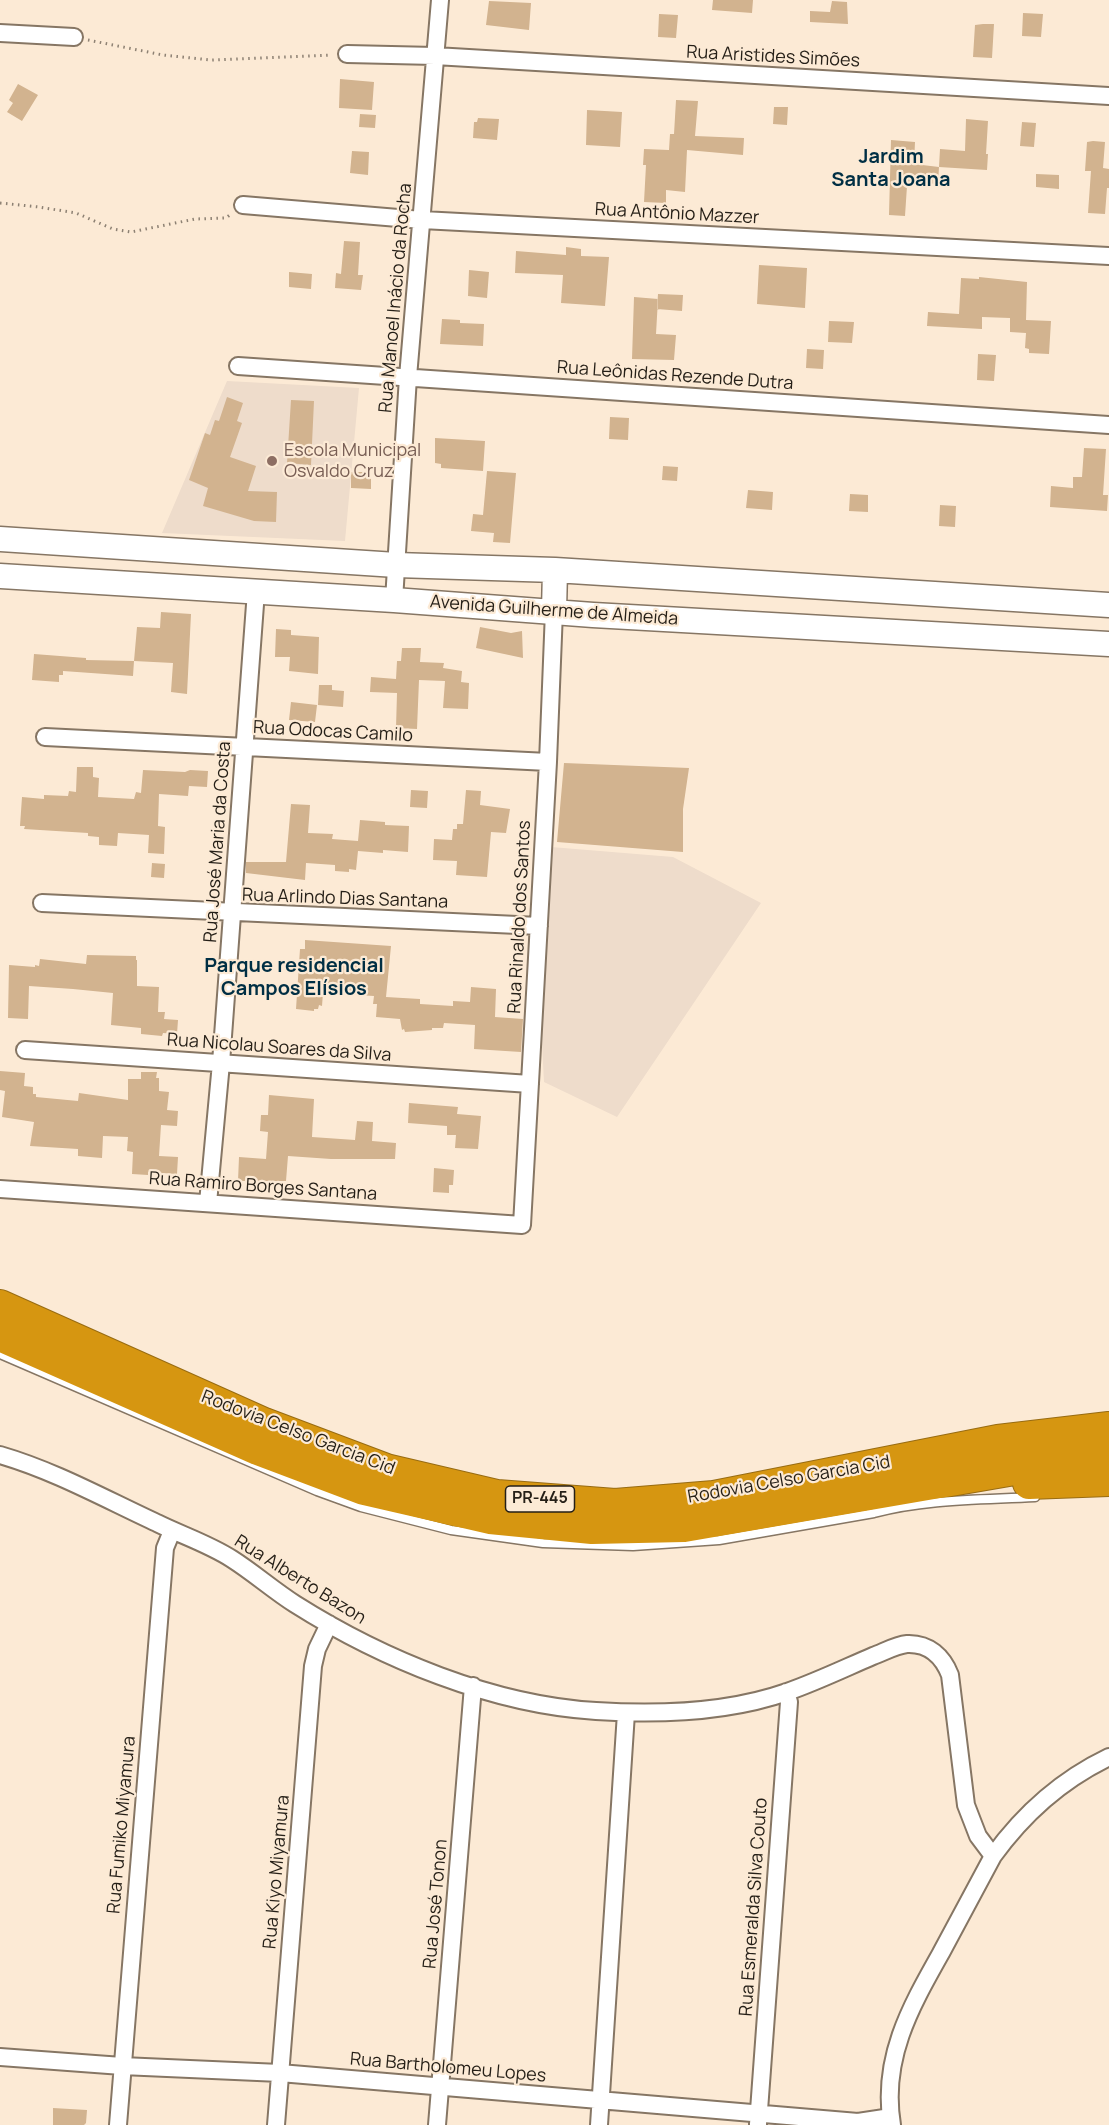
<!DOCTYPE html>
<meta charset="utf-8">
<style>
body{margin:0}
canvas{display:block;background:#fcead5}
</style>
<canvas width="1109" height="2125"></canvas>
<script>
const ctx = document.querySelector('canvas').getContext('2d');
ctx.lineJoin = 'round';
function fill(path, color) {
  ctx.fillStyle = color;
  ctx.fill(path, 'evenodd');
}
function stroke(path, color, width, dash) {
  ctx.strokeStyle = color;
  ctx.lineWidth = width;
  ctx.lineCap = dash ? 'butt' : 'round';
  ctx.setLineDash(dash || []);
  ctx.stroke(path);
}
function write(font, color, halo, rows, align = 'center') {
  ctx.font = font + ' Manrope,sans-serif';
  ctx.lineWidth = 4.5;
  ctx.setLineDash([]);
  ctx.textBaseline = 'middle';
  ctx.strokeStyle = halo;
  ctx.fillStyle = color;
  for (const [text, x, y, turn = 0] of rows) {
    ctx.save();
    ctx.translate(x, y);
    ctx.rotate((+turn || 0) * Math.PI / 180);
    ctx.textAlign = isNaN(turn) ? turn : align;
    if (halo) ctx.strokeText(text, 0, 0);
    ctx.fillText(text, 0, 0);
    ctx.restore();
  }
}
fill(new Path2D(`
 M227 381 359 388 345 541 162 533Z
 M551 847 673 857 761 903 617 1117 544 1082 540 1005Z`), '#eedccb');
fill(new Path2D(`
 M713 0H753L752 13 712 10Z
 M489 1 531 3 529 30 486 25Z
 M832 1 847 2 848 24 810 22V11L830 12Z
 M1023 13 1043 14 1041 37 1022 36Z
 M659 14 678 15 676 38 658 37Z
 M983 24H994L992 58 973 57 975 25Z
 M340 79 374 82 372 110 339 108Z
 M18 84 38 95 22 121 7 112 13 103 9 100Z
 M676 100 698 101 695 136 744 138 743 155 687 150 685 192 666 190V203L644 202 646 165H643L644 149 669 150 670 134H674Z
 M774 107H788L787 125 773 124Z
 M587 110 622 112 620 147 586 145Z
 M360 114 376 115 375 128 359 127Z
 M478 118 499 119 497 140 473 138 474 122H477Z
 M966 119 988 121 986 154H988L987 170 939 167 940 149 965 151Z
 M1022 122 1036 123 1034 147 1020 146Z
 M891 140 915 142 914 164 939 167 938 184 911 182 910 186H907L905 216 889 215Z
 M1093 141 1105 142 1103 168 1109 169V188H1107L1105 214 1088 213 1091 171H1085L1087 142Z
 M352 151 369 152 368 175 350 173Z
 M1036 174 1059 175V189L1036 187Z
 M344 241 360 242 358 275H363L361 290 335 288 336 273 341 274Z
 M566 247 581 249V256L609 257 605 306 561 303 563 275 515 273 516 251 566 255Z
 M759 265 807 268 805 308 757 304Z
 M469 270 489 272 487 298 468 296Z
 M289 272 312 274 311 289 289 287Z
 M979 277 1027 282 1026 320 1051 321 1049 354 1029 353V349L1025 348 1026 333 1010 332V318L982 317V329L927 326 928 312 959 314 961 278 979 279Z
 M658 294 683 295 682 311 657 309Z
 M634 297 658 299 656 334 676 335 674 360 632 359Z
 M442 319 460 320V323L484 324 483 346 440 344Z
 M829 321 854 322 852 343 828 342Z
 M807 349 824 350 823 369 806 368Z
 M978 354 996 355 994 381 977 380Z
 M227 397 243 403 237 421 242 423 230 457 256 466 248 491 277 492 276 522 254 521 203 506 208 488 189 480 205 433 210 435 215 420 219 421Z
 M291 400 314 401 311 465 287 463Z
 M610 417 629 418 628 440 609 439Z
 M435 438 485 441 483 471 441 468V464L435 463Z
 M1084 448 1106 449 1103 495H1108L1107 511 1050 507 1051 486 1073 488V477H1082Z
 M663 466 678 467 677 481 662 480Z
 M487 471 516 473 510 543 493 542 494 533 471 531 473 514 483 515Z
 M351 472H371V489L351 488Z
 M748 490 773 492 772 510 746 508Z
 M850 494 868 495V512L849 511Z
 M940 505 956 506 955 527 939 526Z
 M161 612 191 614 187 694 171 692 173 663 134 661 133 676 63 671V675H59V682L32 680 34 654 86 658V660L134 661 137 627 160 628Z
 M480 627 511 633 522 631 523 658 476 648Z
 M276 629 291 630V635L319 637 318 674 289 671 290 657H275Z
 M402 648H421L420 662 444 663 443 668 462 671 461 682 469 683 468 709 443 708 445 681 419 680 417 729 396 728 397 693 370 692 371 677 396 679 397 661H401Z
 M319 685H332V690L344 691 343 707 318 705Z
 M291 702 317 705 315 722 289 720Z
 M564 763 689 768 683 809V852L557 842Z
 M77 767H93V777L99 778 98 797 134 799 136 792 141 793 143 770 185 772 190 770 208 771 207 787 189 786 188 796 159 794 158 826 165 827 164 854 148 853 149 835 118 833 117 846 99 845V837L88 836V833L24 829 25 826H20L22 797 44 799V795L68 796 69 791 76 792Z
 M411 790 428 791 427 808 410 807Z
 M466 790 481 791 480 805 510 809 506 833 491 832 487 877 456 875 457 861 433 860 434 839 452 840 453 829H457V824H463Z
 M291 804 310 805 308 833 333 834 332 839 358 841 360 820 385 822V825L409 826 408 852 383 850V853L358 851 356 870 349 869V872L335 871V865L306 863 305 880 246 873V862H286Z
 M152 863 165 864 164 878 151 877Z
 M305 940 391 946 386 997 420 999V1004L453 1006V1001L470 1002 471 987 496 989 495 1017 523 1019 521 1052 474 1049 475 1025 444 1023 443 1028H432V1030L405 1032 404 1029 402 1030 400 1019 376 1017 377 1004H373L374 996 323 993 322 1006 319 1005 318 1009H314V1011L296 1009 300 949H305Z
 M87 955 136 956V960H137V986L159 987 158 1012H165L164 1019 178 1020 177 1034 163 1033 162 1036 141 1034V1028L111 1025 113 993 73 989 29 986 28 1019 8 1018 9 965 35 967V965L39 966 40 959 86 964Z
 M0 1071 25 1073 24 1086 33 1087V1094H36V1097L78 1101 79 1093 128 1100V1079H141V1072H157L156 1078H159V1091L169 1092 167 1110 178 1111 177 1126 161 1125 159 1156 178 1157 177 1174 148 1172V1175L132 1174 133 1152 127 1151 128 1137 103 1136 102 1158 78 1156V1149L30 1146 34 1122 2 1117 5 1091 0 1090Z
 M269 1095 314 1099 312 1137 355 1140 357 1121 373 1122 372 1141 396 1143 395 1159H331L288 1156 286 1181H238L239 1157 266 1159 268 1132 260 1131 261 1115H268Z
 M409 1103 458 1107 457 1114 481 1116 478 1149 455 1148 456 1135H447V1126L408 1123Z
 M434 1168 454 1170 453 1185H449V1193L433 1192Z
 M53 2108 87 2110 86 2123 84 2125H53Z`), '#d2b38f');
const lane = new Path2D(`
 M0 1354 317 1491 361 1507 451 1530 543 1543 633 1546 719 1540 874 1513C926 1499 981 1500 1035 1497`);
const street = new Path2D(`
 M0 33 74 37
 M347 54 435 56 1109 96
 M243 205 422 220 1109 256
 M238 366 1109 425
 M394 600 408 377 440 0
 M45 737 548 762
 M42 903 539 926
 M25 1050 530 1084
 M0 1189 522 1225 548 762 554 611
 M208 1203 221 1063 256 591
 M0 1455C55 1471 105 1499 157 1523 181 1535 209 1544 232 1559 254 1573 273 1590 295 1604 382 1659 493 1705 596 1711 659 1715 727 1713 787 1692 816 1682 845 1668 873 1656 884 1652 896 1645 907 1644 929 1643 943 1657 950 1675L966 1805 978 1836 993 1856
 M0 2057 122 2066 280 2073 858 2122 891 2117
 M758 2124 789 1702 786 1692
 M118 2125 165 1548 172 1531
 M276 2125 313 1666 317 1649 329 1624
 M437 2125 473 1686
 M599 2125 626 1713
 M892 2125C881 2059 910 2008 941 1953 958 1921 976 1888 993 1856 1024 1813 1061 1780 1109 1757`);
const secondary = new Path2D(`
 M0 539 396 565 555 570 1109 605
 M0 576 394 600 593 615 1109 644
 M554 611 555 570`);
const highway = new Path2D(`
 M0 1306 264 1424 386 1470 497 1496 615 1505 714 1497 998 1441 1109 1428
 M0 1335 258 1449 364 1489 490 1518 592 1528 684 1526 1078 1458 1109 1460
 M1029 1483 1109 1480`);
stroke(lane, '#867664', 11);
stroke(street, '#867664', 20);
stroke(secondary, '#867664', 27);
stroke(highway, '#986c13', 34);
stroke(new Path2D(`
 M88 40 163 55 211 60 331 55
 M0 203 39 207 76 213 113 229 131 232 195 219 226 218 231 214`), '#8d8173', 3, [1.5, 4.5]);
stroke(lane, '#fff', 8);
stroke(street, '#fff', 16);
stroke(secondary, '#fff', 24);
stroke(highway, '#d69611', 32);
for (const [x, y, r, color] of [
 [272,461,6,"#8d6e63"]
]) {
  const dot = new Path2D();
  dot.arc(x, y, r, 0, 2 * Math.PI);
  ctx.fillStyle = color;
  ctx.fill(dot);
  stroke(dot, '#fcead5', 2);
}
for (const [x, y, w] of [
 [540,1499,69]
]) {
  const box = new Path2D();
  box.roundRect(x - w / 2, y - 13, w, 26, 4.5);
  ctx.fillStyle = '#fcead5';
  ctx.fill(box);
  stroke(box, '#251f17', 1.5);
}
write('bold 16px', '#251f17', null, [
 ["PR-445",540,1499]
]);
write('18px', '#251f17', '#fcead5', [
 ["Rua Aristides Simões",773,57,3],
 ["Rua Antônio Mazzer",677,214,3],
 ["Rua Manoel Inácio da Rocha",396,298,-85],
 ["Rua Leônidas Rezende Dutra",675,376,4],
 ["Avenida Guilherme de Almeida",554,611,4],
 ["Rua Odocas Camilo",333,732,3],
 ["Rua José Maria da Costa",218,842,-86],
 ["Rua Arlindo Dias Santana",345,899,2],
 ["Rua Rinaldo dos Santos",520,917,-87],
 ["Rua Nicolau Soares da Silva",279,1048,4],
 ["Rua Ramiro Borges Santana",263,1187,4],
 ["Rodovia Celso Garcia Cid",298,1433,21],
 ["Rodovia Celso Garcia Cid",789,1480,-10],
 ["Rua Alberto Bazon",300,1580,32],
 ["Rua Fumiko Miyamura",122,1825,-85],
 ["Rua Kiyo Miyamura",277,1872,-85],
 ["Rua José Tonon",436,1904,-85],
 ["Rua Esmeralda Silva Couto",754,1907,-86],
 ["Rua Bartholomeu Lopes",448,2068,5]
]);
write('18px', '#785e54', '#fcead5', [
 ["Escola Municipal",284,451],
 ["Osvaldo Cruz",284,472]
], 'left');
write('bold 20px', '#002f44', '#fcead5', [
 ["Jardim",891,157],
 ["Santa Joana",891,180],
 ["Parque residencial",294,966],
 ["Campos Elísios",294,989]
]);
</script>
